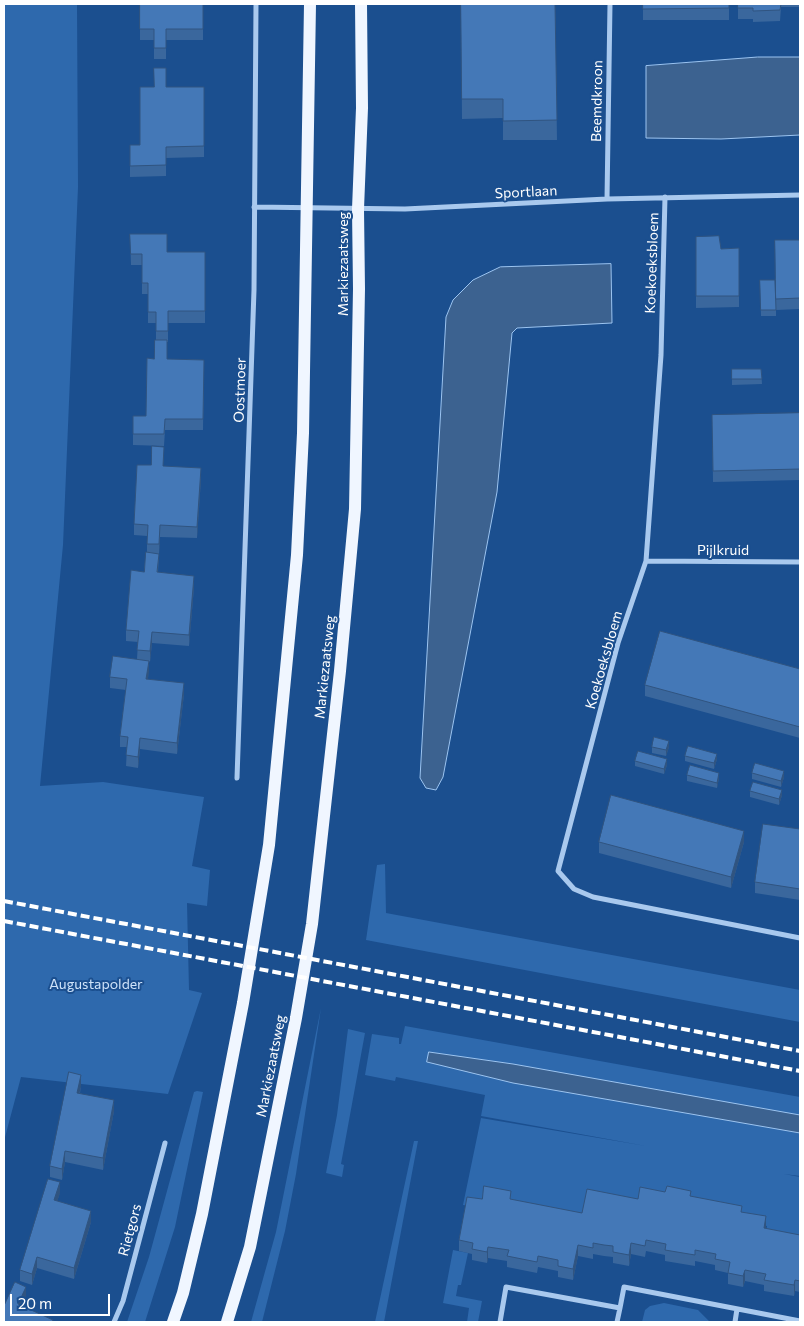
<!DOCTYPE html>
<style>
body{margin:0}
#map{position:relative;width:804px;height:1326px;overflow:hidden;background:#1b4f8f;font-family:Commissioner,sans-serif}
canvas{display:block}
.frame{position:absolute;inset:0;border:5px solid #fff;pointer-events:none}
.scale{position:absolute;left:10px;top:1294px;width:100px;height:22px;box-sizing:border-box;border:2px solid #fff;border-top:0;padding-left:6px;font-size:15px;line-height:18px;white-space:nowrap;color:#fff;-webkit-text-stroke:4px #1b4f8f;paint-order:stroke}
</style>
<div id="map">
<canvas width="804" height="1326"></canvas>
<div class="frame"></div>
<div class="scale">20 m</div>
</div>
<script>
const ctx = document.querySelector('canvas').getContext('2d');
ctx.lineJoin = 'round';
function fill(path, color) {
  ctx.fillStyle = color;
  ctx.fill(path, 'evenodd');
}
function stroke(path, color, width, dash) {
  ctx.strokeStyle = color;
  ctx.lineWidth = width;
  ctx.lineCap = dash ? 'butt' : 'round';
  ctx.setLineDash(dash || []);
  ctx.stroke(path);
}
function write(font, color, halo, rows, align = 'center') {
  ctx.font = font + ' Commissioner,sans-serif';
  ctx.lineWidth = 4;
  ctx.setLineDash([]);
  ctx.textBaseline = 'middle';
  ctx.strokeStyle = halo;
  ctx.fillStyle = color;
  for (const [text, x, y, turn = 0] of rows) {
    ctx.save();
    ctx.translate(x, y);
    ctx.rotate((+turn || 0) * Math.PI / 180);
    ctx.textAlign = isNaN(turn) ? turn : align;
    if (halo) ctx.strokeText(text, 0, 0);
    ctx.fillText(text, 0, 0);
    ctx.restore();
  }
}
fill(new Path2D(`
 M4 4H77L78 187 63 545 40 786 103 782 204 797 192 866 210 870 207 906 187 903 189 990 202 993 168 1094 21 1077 4 1141Z
 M385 864 386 913 800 990V1022L366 940 377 865Z
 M321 1008 296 1174 285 1231 262 1322H251L276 1232Z
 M405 1026 800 1097V1176L784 1174 800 1177V1245L765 1238 767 1226 637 1208 582 1222 463 1205 481 1118 646 1146 481 1116 485 1095 396 1077 395 1081 365 1075 372 1034 399 1038V1044H401Z
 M348 1029 365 1033 341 1164 344 1165 342 1177 326 1173 337 1115Z
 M197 1091 203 1092 175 1227 145 1322H127L149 1257 194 1092Z
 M414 1141H418L384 1322H375Z
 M453 1250 468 1253 461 1285H458L456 1296 482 1301 478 1322H467L469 1308 443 1303Z
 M664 1303 698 1310 710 1322H642L645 1310 650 1306Z`), '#2e69ad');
const water = new Path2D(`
 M758 57H800V135L721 139 646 138V66Z
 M611 264 612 323 517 328 512 333 497 492 443 777 436 790 426 788 420 778 446 317 453 300 473 280 500 267Z
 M429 1052 513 1064 800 1115V1133L513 1083 427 1062Z`);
fill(water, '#3c6290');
stroke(water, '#9cc4f0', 1);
stroke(new Path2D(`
 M665 197 661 355 646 561 618 643 558 871 574 889 593 897 800 938
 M607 199 610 4
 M254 207 405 209 607 199 800 195
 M646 561 800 562
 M237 778 254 290 256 4
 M114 1322 123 1301 165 1143
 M500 1322 506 1287 620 1308 624 1287 800 1321
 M617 1322 620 1308
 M735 1322 737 1309`), '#a9c9ee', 5);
stroke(new Path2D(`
 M173 1322 183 1293 202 1214 243 1003 269 845 297 555 303 433 310 4
 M227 1322 250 1247 296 1018 312 924 340 671 355 509 359 289 358 209 362 108 361 4`), '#f0f6ff', 12);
stroke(new Path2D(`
 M4 901 800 1051
 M4 921 800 1071`), '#fff', 4, [9, 4]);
fill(new Path2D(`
 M140 4H203V40H166V59H154V40H140Z
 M461 4H555L557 140H503V118L462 119Z
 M643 4H729V20H643Z
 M738 4H800V7H781L780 21 753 22V19H738Z
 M166 87H204V157L166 158V176L130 177V145H140Z
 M130 234 167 252H205V323H168V342H167V359L204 360 203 430H165L164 446 133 445V434L146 416 154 359 156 340V323H148V294H142V265H131Z
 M696 237 721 249 739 248V307L696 308Z
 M800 240V309L776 310V316H761L760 280H775Z
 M732 369H761L762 384 732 385Z
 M800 413V480L713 482 712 415Z
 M164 466 201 479 197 538 160 537 159 555 158 572 194 587 189 646 152 643 150 662 149 661 148 679 184 694 177 754 140 749 138 768 126 766 127 747H120V736L126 690 110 688V677L137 659 138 642 126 641V630L144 572 147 552V536L134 535V524Z
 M800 669V738L645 696V685Z
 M652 747H669L666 756 652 753Z
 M685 756 717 759 714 769 685 761Z
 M635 761 667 765 664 774 635 766Z
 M752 773 784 777 781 787 752 779Z
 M687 775 719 778 717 788 687 781Z
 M750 791 782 795 779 805 750 797Z
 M800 829V900L755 893V882Z
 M599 842H744L731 888 599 853Z
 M81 1086 80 1093 114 1111 103 1170 65 1162 62 1180 50 1177V1166Z
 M60 1193 57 1201 91 1222 74 1279 37 1268 32 1285 20 1281V1270Z
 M691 1197 742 1212 766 1228 800 1235V1292L795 1291 794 1296 764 1291V1285L745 1281 743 1287 728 1284V1273L715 1270V1265L695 1261V1266L665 1261V1255L646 1251 645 1257 631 1254 629 1266 613 1263V1257L604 1256 593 1254V1259L578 1256 573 1280 558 1277V1271L538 1267 537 1273 507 1267V1261L488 1258 487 1263 472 1260V1254L459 1251V1240L482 1199H511L582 1213 638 1199Z`), '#3a679d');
fill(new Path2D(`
 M201 468V479L197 538V527Z
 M160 525V537L159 555V544Z
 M194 576V587L189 646V635Z
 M152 632V643L150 662V651Z
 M149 661V672L146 690V679Z
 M184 683V694L177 754V743Z
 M140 738V749L138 768V757Z
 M669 741V747L666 756V750Z
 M717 754V759L714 769V763Z
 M667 759V765L664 774V769Z
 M784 771V777L781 787V781Z
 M719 773V778L717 788V783Z
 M782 790V795L779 805V799Z
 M744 831V842L731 888V877Z
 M81 1075V1086L77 1104V1093Z
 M114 1100V1111L103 1170V1158Z
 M65 1151V1162L62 1180V1169Z
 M60 1182V1193L54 1211V1200Z
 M91 1211V1222L74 1279V1268Z
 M766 1216V1228L764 1239V1228Z
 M631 1243V1254L629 1266V1255Z
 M578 1245V1256L573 1280V1269Z
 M488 1247V1258L487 1263V1252Z
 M37 1257V1268L32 1285V1274Z
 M745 1270V1281L743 1287V1276Z
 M795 1280V1291L794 1296V1285Z
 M26 1287V1298L18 1315V1304Z`), '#305480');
const building = new Path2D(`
 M140 4H203V29H166V48H154V29H140Z
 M461 4H555L557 120 503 121V99H462Z
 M643 4H729V8L643 9Z
 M738 4H781L780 10 753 11V8H738Z
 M154 68H166V87H204V146L166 147V165L130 166V145H140V87H154Z
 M130 234H167V252H205V311H168V331H156V312H148V283H142V254H131Z
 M719 236 721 249 739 248V296H696V237Z
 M775 240H800V298L776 299Z
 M760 280H775L776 310H761Z
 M155 340H167V359L204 360 203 419H165L164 434H133V416H146L147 358 154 359Z
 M732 369H761L762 379H732Z
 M800 413V469L713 471 712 415Z
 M152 446 164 447 163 466 201 468 197 527 160 525 159 544H147L148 525 134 524 137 465H151Z
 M146 552 159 554 157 572 194 576 189 635 152 632 150 651 137 650 139 631 126 630 131 570 144 572Z
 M660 631 800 669V727L645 685Z
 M113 656 149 661 146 679 184 683 177 743 140 738 138 757 126 755 128 737 120 736 127 679 110 677Z
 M654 737 669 741 666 750 652 747Z
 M688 746 717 754 714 763 685 756Z
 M638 751 667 759 664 769 635 761Z
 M755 763 784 771 781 781 752 773Z
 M690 765 719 773 717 783 687 775Z
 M753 782 782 790 779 799 750 791Z
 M611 795 744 831 731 877 599 842Z
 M763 824 800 829V889L755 882Z
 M69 1072 81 1075 77 1093 114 1100 103 1158 65 1151 62 1169 50 1166Z
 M48 1179 60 1182 54 1200 91 1211 74 1268 37 1257 32 1274 20 1270Z
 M484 1186 511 1191 510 1199 582 1213 587 1189 638 1199 640 1187 665 1192 667 1186 691 1191 690 1196 742 1206 741 1212 766 1216 764 1228 800 1235V1281L795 1280 794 1285 764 1280 766 1274 745 1270 743 1276 728 1273 730 1262 715 1259 716 1254 695 1250V1255L665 1250 666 1244 646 1240 645 1246 631 1243 629 1255 613 1252V1246L604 1245 593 1243V1248L578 1245 573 1269 558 1266V1260L538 1256 537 1262 507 1256 509 1250 488 1247 487 1252 472 1249 473 1243 459 1240 467 1197 482 1199Z
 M15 1282 26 1287 18 1304 53 1320 52 1322H4V1306Z`);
fill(building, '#4478b7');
stroke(building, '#305480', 1);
write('14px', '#fff', '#1b4f8f', [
 ["Beemdkroon",597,101,-89],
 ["Sportlaan",526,192,-3],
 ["Koekoeksbloem",652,263,-88],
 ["Markiezaatsweg",343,264,-90],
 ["Oostmoer",240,390,-88],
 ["Pijlkruid",723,550],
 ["Koekoeksbloem",604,660,-74],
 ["Markiezaatsweg",325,667,-84],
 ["Markiezaatsweg",271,1066,-79],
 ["Rietgors",130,1230,-75]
]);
write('14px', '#cfe3fa', '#1b4f8f', [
 ["Augustapolder",96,984]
]);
</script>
